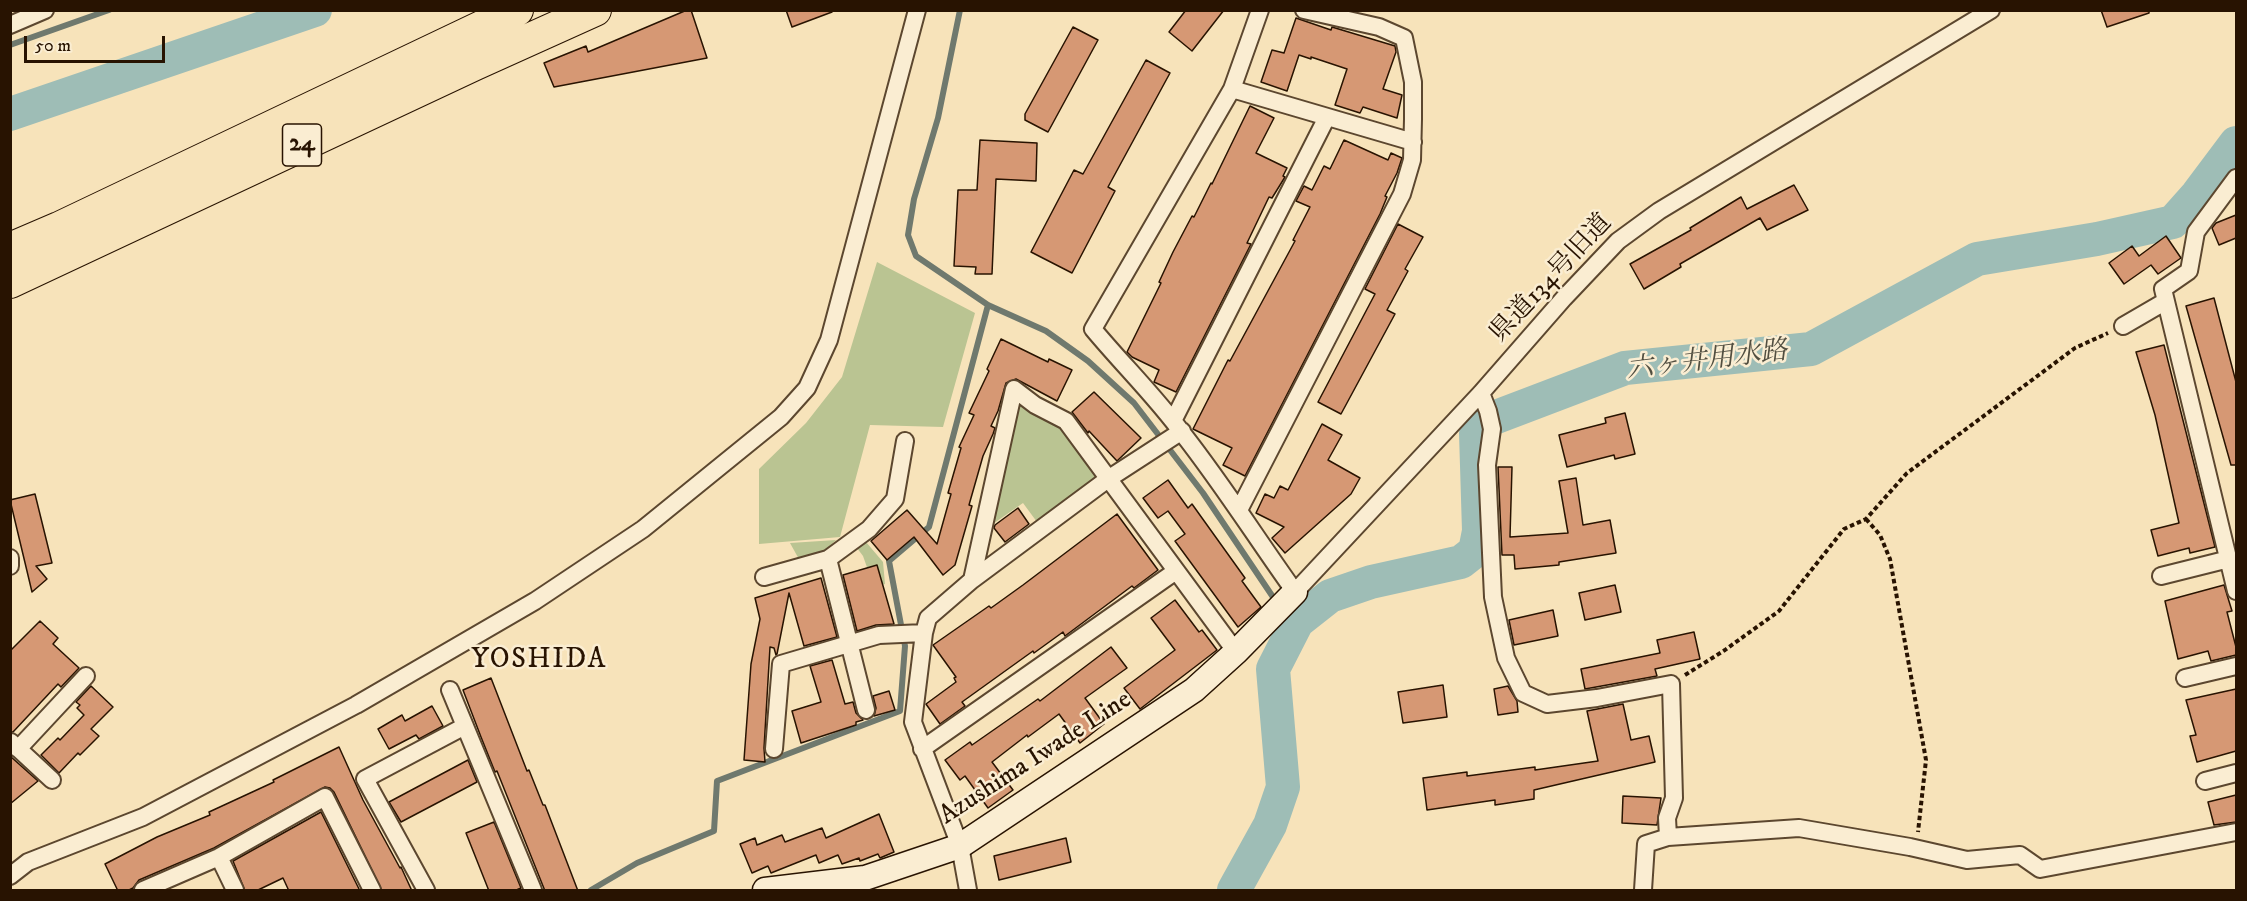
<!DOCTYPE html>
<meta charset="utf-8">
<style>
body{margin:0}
#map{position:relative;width:2247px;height:901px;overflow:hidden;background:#f7e3ba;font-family:"IM FELL DW Pica",serif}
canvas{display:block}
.frame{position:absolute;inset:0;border:12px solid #281301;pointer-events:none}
.scale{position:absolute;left:24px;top:36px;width:141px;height:27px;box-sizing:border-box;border:3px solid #281301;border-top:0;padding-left:8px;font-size:18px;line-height:21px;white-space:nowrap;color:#281301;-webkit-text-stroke:4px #faedd2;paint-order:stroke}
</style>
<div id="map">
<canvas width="2247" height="901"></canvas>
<div class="frame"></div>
<div class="scale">50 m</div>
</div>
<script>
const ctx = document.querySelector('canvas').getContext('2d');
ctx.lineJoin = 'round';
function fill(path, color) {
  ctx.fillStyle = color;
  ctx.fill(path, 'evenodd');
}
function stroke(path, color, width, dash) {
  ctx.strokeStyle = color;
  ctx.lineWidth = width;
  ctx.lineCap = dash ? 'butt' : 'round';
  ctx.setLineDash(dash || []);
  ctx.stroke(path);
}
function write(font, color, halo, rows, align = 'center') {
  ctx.font = font + ' "IM FELL DW Pica","Noto Serif JP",serif';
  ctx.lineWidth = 5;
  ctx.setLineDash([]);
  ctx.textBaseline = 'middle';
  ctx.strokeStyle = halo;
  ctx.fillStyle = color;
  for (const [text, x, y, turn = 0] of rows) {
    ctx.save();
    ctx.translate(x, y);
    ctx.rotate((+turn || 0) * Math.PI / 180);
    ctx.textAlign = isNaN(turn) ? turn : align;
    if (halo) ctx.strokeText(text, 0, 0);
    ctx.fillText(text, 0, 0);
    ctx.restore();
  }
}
fill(new Path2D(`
 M877 262 975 313 943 427 870 425 840 537 759 544V469L806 423 842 377Z
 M1025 402 1063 427 1096 472 1095 481 1037 522 1023 503 987 528 1017 404Z
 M836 540 822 554 800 561 790 543Z
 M866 542 883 562 885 584 874 587 863 556 857 548Z`), '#bac492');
stroke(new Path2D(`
 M960 10 938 118 914 199 908 235 916 256 988 305 1046 331 1088 361 1134 403 1203 493 1277 603
 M10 45 109 10
 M1283 611 1295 628
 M591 890 637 863 714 831 717 781 900 711 905 646 889 561 929 527 988 305`), '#6f796e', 6);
stroke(new Path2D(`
 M10 114 315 10
 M1234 890 1270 825 1283 787 1273 669 1297 622 1330 596 1371 582 1461 562 1475 551 1479 531 1476 433 1483 422 1625 368 1811 349 1977 259 2097 239 2173 222 2197 195 2236 143`), '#9ebdb6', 34);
const building = new Path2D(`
 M687 10H691L707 58 554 87 544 63 586 46 588 52Z
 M786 10H831L832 12 792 27Z
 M1186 10H1224L1192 51 1169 32Z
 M2101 10H2149V13L2107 27Z
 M1296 18 1331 30 1332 27 1395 46 1396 52 1383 89 1402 95 1397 118 1363 107 1360 113 1335 105 1347 69 1311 57V59L1299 55 1287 91 1261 82 1272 50 1284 53Z
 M1073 27 1098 40 1048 132 1025 120V114Z
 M1146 60 1170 73 1108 187 1115 191 1072 273 1031 252 1074 170 1083 174Z
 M1250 106 1274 118 1256 153 1287 168 1283 176 1285 177 1272 198 1269 197 1247 243 1251 244 1176 392 1154 382 1159 370 1132 357 1127 352 1161 283 1159 282 1173 252 1192 216 1194 217 1211 183 1212 184Z
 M980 140 1037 143 1036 181 996 179 992 274H975L976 267 954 266 958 190H977Z
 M1344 140 1388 160 1391 153 1402 158 1397 173 1385 196 1387 197 1380 214 1245 476 1223 465 1232 448 1193 429 1228 360 1230 361 1295 241 1293 240 1310 207 1296 201 1304 186 1312 190 1324 166 1330 169Z
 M1794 185 1808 210 1767 230 1760 218 1680 264 1681 267 1644 289 1630 264 1691 230 1690 228 1741 197 1747 209Z
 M2236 215V238L2219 245 2212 228 2216 223Z
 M1398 224 1423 237 1405 269 1408 271 1387 310 1395 314 1341 414 1318 402 1375 294 1365 289Z
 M2166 236 2181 258 2158 274 2151 265 2124 284 2109 263 2132 246 2139 256Z
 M2214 298 2236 382V465H2231L2186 306Z
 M1001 339 1048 362 1049 359 1072 370 1057 401 1016 379 1006 383 998 411 991 426 995 428 993 434 983 456 969 505 972 506 955 565 943 575 914 537 887 560 871 541 907 510 937 544 951 494 948 493 961 448 959 447 974 415 969 413 989 371 987 369Z
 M2164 345 2215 547 2190 553 2189 548 2158 556 2151 530 2179 523 2155 415 2136 352Z
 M1094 392 1141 438 1117 461 1089 431 1088 433 1072 412Z
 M1625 413 1635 454 1615 459 1614 455 1567 467 1559 435 1606 423 1605 418Z
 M1322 424 1342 435 1328 460 1360 478 1351 494 1285 553 1272 538 1284 527 1256 513 1265 494 1274 498 1280 486 1288 490Z
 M1498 467H1512L1510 537 1568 533 1559 481 1576 478 1583 525 1610 520 1616 553 1559 562V565L1515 569 1514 555H1502Z
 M1168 480 1188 508 1192 504 1245 578 1242 581 1261 607 1238 627 1175 541 1185 534 1168 511 1158 518 1143 498Z
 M35 494 52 563 36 566 47 579 32 592 10 500Z
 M1018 508 1029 524 1005 542 994 528 995 525Z
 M1117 514 1158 570 1134 588 1132 586 1065 636 1063 632 1034 653 1033 651 962 702 965 706 940 724 926 704 956 682 954 678 956 677 933 645 989 606 991 608 1023 585Z
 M877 565 894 624 876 625 857 631 843 575Z
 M821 578 837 637 804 646 789 593 777 654 776 655 774 648 770 647 764 748 765 762 744 760 751 664 760 619 755 598Z
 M1615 585 1621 612 1585 620 1579 593Z
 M2224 585 2232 611 2227 612 2236 647V655L2211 661 2208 651 2178 659 2165 601Z
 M1175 600 1199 632 1202 630 1217 650 1140 709 1124 688 1175 650 1151 618Z
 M1553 610 1558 636 1514 645 1509 620Z
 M40 621 58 638 53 644 79 668 61 687 58 684 13 732H10V651Z
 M1694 632 1700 659 1655 669 1657 676 1585 689 1581 669 1660 653 1657 640Z
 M1111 647 1127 668 1085 698 1104 724 1080 743 1059 714 1028 737 1027 735 992 762 1013 790 988 808 965 776 960 780 945 760 970 742 972 745 1038 699 1040 701Z
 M832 660 845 704 853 702 856 713 863 720 856 722V725L801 743 792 711 821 702 810 666Z
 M491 678 527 771 529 770 543 805H545L578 891H545L497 771 495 772 481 737 463 690Z
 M1443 685 1447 717 1403 723 1398 692Z
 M91 686 113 707 91 729 99 736 80 755 78 753 59 773 41 755 58 738 60 740 84 715 77 708 80 705 76 702Z
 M1508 686 1517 701 1518 712 1498 715 1494 689Z
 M2236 689V751L2197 762 2190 736 2196 735 2186 700Z
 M889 691 895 710 874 716 876 708 873 696Z
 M1623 704 1631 740 1649 736 1655 762 1534 790V799L1495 805V800L1427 810 1423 778 1467 772V776L1535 767V770L1598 761 1587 711Z
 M432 706 443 726 419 739 416 735 389 749 378 729 402 715 405 721Z
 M339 747 363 800 400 868 401 867 412 891H382L334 792 330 788 325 787 214 848 139 880 133 888 127 891H118L105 864 157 837 210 815 209 812 274 782 273 780Z
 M10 756 38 781 10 804Z
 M468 760 477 782 401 822 389 802Z
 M2236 795V822L2214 825 2208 802Z
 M1623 796 1661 798 1657 825 1622 823Z
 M321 812 360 891H289L283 878 256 891H245L233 861Z
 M879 814 894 852 880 858 878 854 860 861 859 858 842 864 838 855 819 863 816 855 771 873 768 866 752 873 740 844 755 838 757 845 782 835 785 842 822 828 826 838Z
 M494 822 521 888 514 891H489L466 833Z
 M1066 838 1071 862 999 880 994 856Z`);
fill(building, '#d69874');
stroke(building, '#281301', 1.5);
const street = new Path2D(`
 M1260 10 1232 89 1093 329C1122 364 1156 397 1183 434 1223 485 1257 539 1295 592L1481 393 1564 298 1618 241 1659 211 1991 10
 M10 25 45 10
 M1232 89 1413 142
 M2236 178 2196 232 2189 271 2163 289 2236 591
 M2123 326 2166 301
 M1481 393 1488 411 1492 429 1487 465 1493 597 1506 658 1523 693 1547 704 1597 698 1671 684 1674 798 1667 818 1668 837
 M1173 421 1327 117
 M1239 510 1402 194 1412 160 1413 119V82L1404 38 1379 27 1304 10
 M10 558V566
 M2161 576 2229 559
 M764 577 828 559
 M972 580 1014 389 1035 405 1066 421 1236 652
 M2185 678 2236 666
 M450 690 533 890
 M866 710 828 559 869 529 895 499 905 441
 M11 742 52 780
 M18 749 86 676
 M774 749 781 664 879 635 924 633
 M922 749 1176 571
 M2205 781 2236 773
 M219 857 235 890
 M10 876 28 862 143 817 356 705 535 601 643 529 781 417 807 388 829 340 917 10
 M143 890 219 857 325 797 372 890
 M426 890 365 779 465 726
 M968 890 960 846 913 722 924 633 928 618 972 580 1108 479 1182 431
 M1643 890 1646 844 1668 837 1799 828 1910 847 1967 860 2020 855 2040 869 2236 832`);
const secondary = new Path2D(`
 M765 890 865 878 960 846 1194 690 1236 652 1295 592`);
const highway = new Path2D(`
 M10 249 59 228 517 10
 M10 282 475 64 595 10`);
stroke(street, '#5c472f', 20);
stroke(secondary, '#281301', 27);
stroke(highway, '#281301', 34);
stroke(new Path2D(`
 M1866 519 1880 535 1890 559 1926 760 1918 832
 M1685 675 1725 650 1779 611 1844 529 1866 519 1907 473 2075 348 2108 333`), '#281301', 4, [4.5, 3]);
stroke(street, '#faedd2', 16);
stroke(secondary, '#faedd2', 24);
stroke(highway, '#f7e3ba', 32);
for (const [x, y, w] of [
 [302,145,39]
]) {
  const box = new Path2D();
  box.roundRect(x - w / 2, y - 21, w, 42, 4.5);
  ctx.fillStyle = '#faedd2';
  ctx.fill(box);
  stroke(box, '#281301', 1.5);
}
write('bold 24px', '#281301', null, [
 ["24",302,145]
]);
write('26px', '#281301', '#faedd2', [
 ["県道134号旧道",1552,279,-47],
 ["Azushima Iwade Line",1036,759,-33]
]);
write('italic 27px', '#514e40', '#faedd2', [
 ["六ヶ井用水路",1707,362,-7]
]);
ctx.letterSpacing = '1.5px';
write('28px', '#281301', '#faedd2', [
 ["YOSHIDA",539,661]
]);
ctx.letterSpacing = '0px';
</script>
